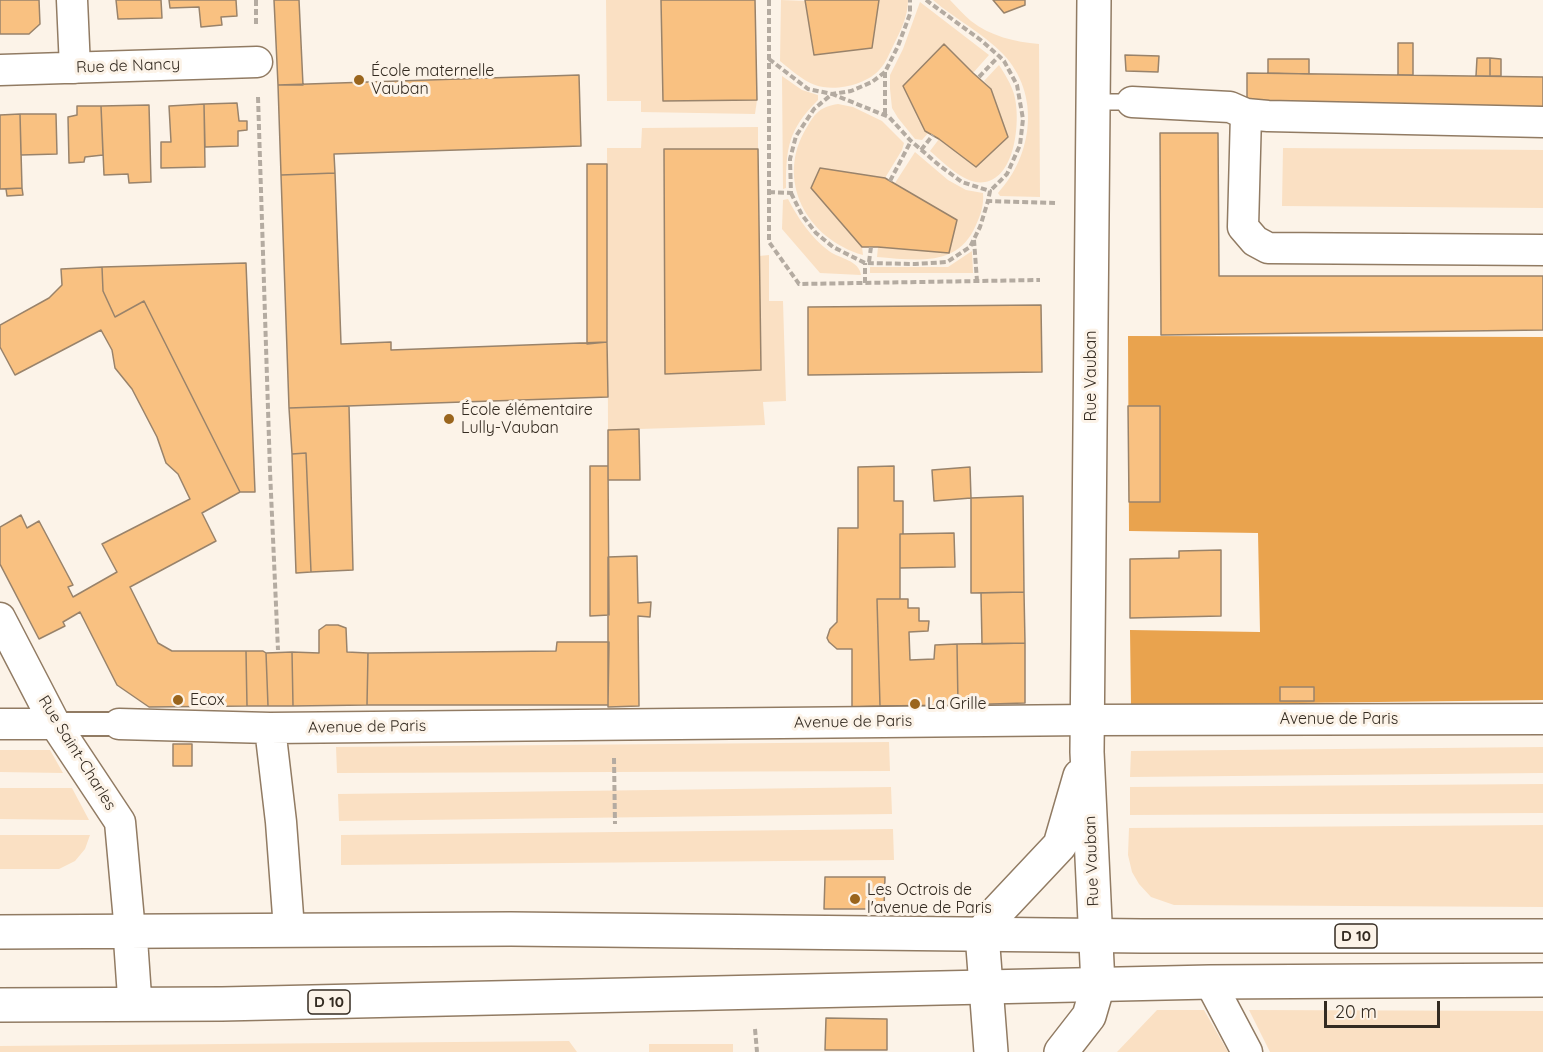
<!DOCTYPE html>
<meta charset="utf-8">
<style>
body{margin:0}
#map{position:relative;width:1543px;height:1052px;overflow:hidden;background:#fcf3e8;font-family:Quicksand,sans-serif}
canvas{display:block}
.scale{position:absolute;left:1324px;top:1001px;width:116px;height:27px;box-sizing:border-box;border:3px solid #342b21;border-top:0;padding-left:8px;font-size:18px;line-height:21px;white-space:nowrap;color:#342b21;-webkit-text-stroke:4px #fcf3e8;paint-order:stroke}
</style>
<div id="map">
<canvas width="1543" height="1052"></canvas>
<div class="scale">20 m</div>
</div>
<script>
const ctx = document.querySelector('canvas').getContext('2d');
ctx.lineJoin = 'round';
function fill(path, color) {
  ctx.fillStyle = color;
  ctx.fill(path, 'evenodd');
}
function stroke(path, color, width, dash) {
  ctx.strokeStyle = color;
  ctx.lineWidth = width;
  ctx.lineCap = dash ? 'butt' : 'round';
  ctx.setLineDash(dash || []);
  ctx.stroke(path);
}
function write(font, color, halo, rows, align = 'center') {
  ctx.font = font + ' Quicksand,sans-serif';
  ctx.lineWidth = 6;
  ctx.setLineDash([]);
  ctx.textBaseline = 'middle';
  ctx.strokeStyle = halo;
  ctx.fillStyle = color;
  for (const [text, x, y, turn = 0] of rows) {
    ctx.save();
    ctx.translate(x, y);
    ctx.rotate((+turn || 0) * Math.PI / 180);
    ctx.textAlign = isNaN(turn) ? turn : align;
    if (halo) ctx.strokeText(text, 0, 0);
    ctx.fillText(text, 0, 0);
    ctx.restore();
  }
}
fill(new Path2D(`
 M606 0H661L663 101 757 100 755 114 641 112V101H607Z
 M781 0 805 1 814 54 872 48 879 0H908C908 16 901 30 894 44 890 52 886 63 880 69 867 85 834 92 815 85 802 80 791 70 780 61Z
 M933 0H950C957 7 964 15 971 21 990 36 1015 42 1039 44L1040 197 1000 196 998 193C1033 155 1041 94 1003 54 983 33 955 19 933 0Z
 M920 2 989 55 973 73 944 44 903 86 925 130 929 132 922 140 915 139 898 118 892 108 890 89V75L903 49Z
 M999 65C1005 74 1011 84 1014 94 1021 119 1016 177 985 182 966 186 943 162 930 151L939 139 976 167 1008 137 991 89 984 81Z
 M782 76 802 90 818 95V100C788 130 786 148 786 188L783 189Z
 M838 104 853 107 882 121 904 143 902 150 885 178 821 168 811 188 862 247 863 255C807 239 774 180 807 127 816 112 820 107 838 104Z
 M758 127V149H664L665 374 761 370 759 256 769 255V301H783L786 401 763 402 765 425 608 430 607 148H641L642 128Z
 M1283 148 1543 150V208L1282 206Z
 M915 152 948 180 966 190 983 193C984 205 981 214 976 225 958 268 915 260 877 257L878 247 957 220 895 183Z
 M788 199C798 218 811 238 829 251 840 259 859 260 861 275L820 273 782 229 783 200Z
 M972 251 973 273H870V267H948Z
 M889 742 890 771 337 773 336 747Z
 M1543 747V773L1130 777 1131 751Z
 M0 750H50L63 773 0 772Z
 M1543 784V813L1130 815V787Z
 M891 787 892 814 339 821 338 794Z
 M0 788H72L89 820 0 819Z
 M1543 825V907L1174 905 1151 897 1139 884 1132 872 1128 855 1129 828Z
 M893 829 894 860 341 865V835Z
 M0 835H90L85 849 75 861 59 869H0Z
 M1157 1010H1204L1228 1052H1117Z
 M1249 1010 1543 1011V1052H1270Z
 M569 1041 577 1052H0V1046Z
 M649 1044H733V1052H649Z`), '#fae0c3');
fill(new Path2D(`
 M1128 336 1543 337V700L1131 705 1130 630 1260 632 1258 533 1129 531Z`), '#e9a34e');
const building = new Path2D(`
 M0 0H39L40 24 29 34H0Z
 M116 0H161L162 18 118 19Z
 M169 0H236L237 16 221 17 222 25 201 27 199 7 170 8Z
 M274 0H299L303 85H278Z
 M661 0H755L757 100 663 101Z
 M805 0H879L872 48 814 55Z
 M993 0H1025V5L1004 13Z
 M1398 43H1413V75H1398Z
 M944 44 973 73 991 89 1008 137 976 167 939 139 925 131 903 86Z
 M1125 55 1159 56 1158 72 1126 71Z
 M1477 58H1490V76H1476Z
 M1490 58 1501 59V76H1490Z
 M1268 59H1309V74L1268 73Z
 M1247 73 1543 77V109L1247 101Z
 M579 75 581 146 334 154 335 173 281 175 278 85Z
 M237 103 239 121H247V130L238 131V146L205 147 204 104Z
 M204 104 205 167 161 168V142H171L169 106Z
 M149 105 151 182 129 183 128 174 104 175 101 106Z
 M77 106H101L103 155 85 157 84 162 69 163 68 117 77 115Z
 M20 114 22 188 0 189V115Z
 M20 114H56L57 154 21 155Z
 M1160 133H1218L1219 276H1543V330L1161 335Z
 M664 149H758L761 370 665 374Z
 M587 164H607V342L587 344Z
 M820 168 885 178 957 220 949 253 878 247H862L811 188Z
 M335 173 341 344 391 342V350L607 342 608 397 289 408 281 175Z
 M22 188 23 195 7 196 6 189Z
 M246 263 255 492H240L144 301 115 317 103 291 102 267Z
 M102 267 103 291 115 317 144 301 240 492 202 513 216 541 130 587 158 643 172 651H246L247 706 149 707 117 685 80 612 63 622 65 626 39 639 0 564V527L21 515 27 528 39 521 73 585 68 587 73 597 117 572 102 544 190 499 178 474 166 463 157 437 132 389 115 368 112 350 101 330 15 375 0 347V325L49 298 62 285 61 269Z
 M1041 305 1042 372 808 375V307Z
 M349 406 353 570 311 572 306 453 292 454 289 408Z
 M1128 406H1160V502H1129Z
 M639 429 640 480H608V430Z
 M306 453 311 572 296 573 292 454Z
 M590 466H608L609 615 590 616Z
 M894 466V501H903V534H900V599H877L880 706 852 707V649H837L829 642 827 638 830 629 837 622 838 528H858V467Z
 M970 467 971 498 934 501 932 470Z
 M1023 496 1024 592 971 593V498Z
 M954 533 955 567 900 568V534Z
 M1221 550V616L1130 618V559L1179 558V551Z
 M637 556 638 603 651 602 650 617 638 616 639 706 608 707V557Z
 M1024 592 1025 643 982 644 981 593Z
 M877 599H908V608H919V621H929L928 631 909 632 910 660 934 659 935 645 957 644 958 705 880 706Z
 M326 625H338L346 628 347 652 368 653 367 705 293 706 292 652 319 653V630Z
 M557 642H609L608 705H367L368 653 556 651Z
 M1025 643V703L958 705 957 644Z
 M246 651H263L266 653 268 706H247Z
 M292 652 293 706H268L266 653Z
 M1280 687H1314V701H1280Z
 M173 744H192V766H173Z
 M825 877H885L884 909H824Z
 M826 1018 887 1019V1050H825Z`);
fill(building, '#f9c181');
stroke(building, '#99836b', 1.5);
const service = new Path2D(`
 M1093 102H1132`);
const pedestrian = new Path2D(`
 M55 724H119`);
const minor = new Path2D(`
 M72 0 75 68
 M0 70 257 62
 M1132 102 1230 107 1246 114 1268 116 1543 122
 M1246 114 1243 227 1255 241 1268 248 1543 250
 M0 618 55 724 120 822 130 932
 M0 724H55
 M119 724 270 728
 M289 929 281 822 270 728 1088 720 1543 719
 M1210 982 1247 1052`);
const secondary = new Path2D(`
 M991 1052 982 934 997 912 1060 845 1080 776
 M1061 1052 1089 1016 1098 985 1087 752 1094 0`);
const primary = new Path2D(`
 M0 932 511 929 1142 936H1543
 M130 932 135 1004
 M0 1005 222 1004 1210 982 1543 980`);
stroke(service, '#917b63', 18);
stroke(pedestrian, '#917b63', 26);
stroke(minor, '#917b63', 33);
stroke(secondary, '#917b63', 36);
stroke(primary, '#917b63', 36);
stroke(new Path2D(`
 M256 0V26
 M769 0V242L799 284 1040 280
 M926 0 982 41 999 56 1004 61 1017 85 1023 119 1020 145 1007 174 990 191
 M769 59 808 89 832 94 851 91 872 82 885 72 898 46 910 14V0
 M885 72V116
 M979 77 999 56
 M258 97 270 471 278 650
 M921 150 933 135
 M890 181 911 141
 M769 192 791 193 790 159 796 136 814 109 832 94 889 117 911 141 940 166 962 182 990 191 988 201 1055 203
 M791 193 802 215 816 233 833 247 865 263 915 264 947 262 970 247 980 227 988 201
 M974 240 977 281
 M869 262 871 247
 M865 283V263
 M614 758 615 824
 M755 1029 757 1052`), '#b4aba1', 4, [6, 3]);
stroke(service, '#fff', 15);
stroke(pedestrian, '#fff', 22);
stroke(minor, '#fff', 30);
stroke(secondary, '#fff', 33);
stroke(primary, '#fff', 33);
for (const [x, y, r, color] of [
 [359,80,6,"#9a651d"],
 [449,419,6,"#9a651d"],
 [178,700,6,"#9a651d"],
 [915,704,6,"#9a651d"],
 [855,899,6,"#9a651d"]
]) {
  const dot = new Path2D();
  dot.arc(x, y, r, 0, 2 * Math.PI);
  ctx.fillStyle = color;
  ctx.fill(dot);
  stroke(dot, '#fcf3e8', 2);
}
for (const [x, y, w] of [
 [1356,936,42],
 [329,1002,42]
]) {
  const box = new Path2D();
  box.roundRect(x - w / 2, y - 12, w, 24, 4.5);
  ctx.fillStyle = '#fcf3e8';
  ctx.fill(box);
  stroke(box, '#342b21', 1.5);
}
write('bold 15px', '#342b21', null, [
 ["D 10",1356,936],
 ["D 10",329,1002]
]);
write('16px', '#342b21', '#fcf3e8', [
 ["Rue de Nancy",128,66,-2],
 ["Rue Vauban",1091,376,-90],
 ["Avenue de Paris",1339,719],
 ["Avenue de Paris",853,722,-1],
 ["Avenue de Paris",367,727,-1],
 ["Rue Saint-Charles",77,753,58],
 ["Rue Vauban",1092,861,-92]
]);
write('16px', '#342b21', '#fcf3e8', [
 ["École maternelle",371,71],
 ["Vauban",371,89],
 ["École élémentaire",461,410],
 ["Lully-Vauban",461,428],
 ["Ecox",190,700],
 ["La Grille",927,704],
 ["Les Octrois de",867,890],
 ["l'avenue de Paris",867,908]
], 'left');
</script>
